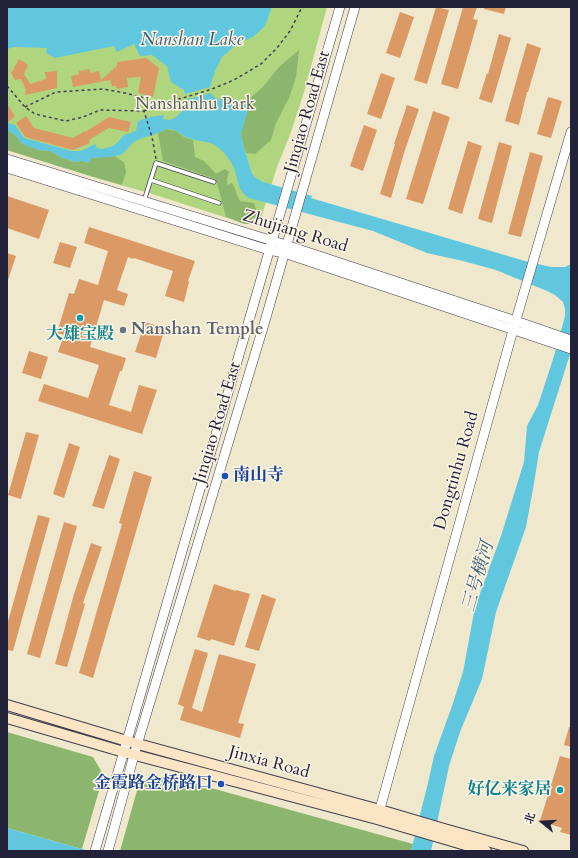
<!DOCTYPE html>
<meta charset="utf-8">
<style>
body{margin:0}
#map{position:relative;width:578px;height:858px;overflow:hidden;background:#efe8cc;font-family:Cardo,"Noto Serif SC",serif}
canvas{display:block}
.frame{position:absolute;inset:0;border:8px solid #22223b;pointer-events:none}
.north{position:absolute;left:522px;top:802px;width:40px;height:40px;-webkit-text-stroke:3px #fcf5e5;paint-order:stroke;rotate:288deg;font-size:11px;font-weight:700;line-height:16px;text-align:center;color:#22223b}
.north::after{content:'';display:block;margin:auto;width:14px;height:18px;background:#22223b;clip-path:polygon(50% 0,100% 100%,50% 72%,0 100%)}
</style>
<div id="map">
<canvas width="578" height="858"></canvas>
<div class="frame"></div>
<div class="north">北</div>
</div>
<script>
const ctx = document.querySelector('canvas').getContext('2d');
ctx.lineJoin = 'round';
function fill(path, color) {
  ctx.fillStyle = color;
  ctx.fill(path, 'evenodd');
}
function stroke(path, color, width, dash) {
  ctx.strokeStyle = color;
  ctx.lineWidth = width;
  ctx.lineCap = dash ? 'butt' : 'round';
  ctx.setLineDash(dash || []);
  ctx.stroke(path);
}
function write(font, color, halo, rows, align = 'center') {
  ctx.font = font + ' Cardo,"Noto Serif SC",serif';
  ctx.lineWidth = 3;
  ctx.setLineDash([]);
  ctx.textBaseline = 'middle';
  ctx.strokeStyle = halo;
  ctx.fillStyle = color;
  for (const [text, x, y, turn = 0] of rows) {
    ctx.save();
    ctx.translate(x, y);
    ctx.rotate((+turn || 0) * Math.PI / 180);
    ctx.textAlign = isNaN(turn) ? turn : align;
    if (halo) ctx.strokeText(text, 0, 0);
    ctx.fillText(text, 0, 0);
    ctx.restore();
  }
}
fill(new Path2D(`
 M7 7H327L304 92 291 132 277 167 261 218 251 224 243 223 149 193 92 177 75 171 7 150Z`), '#b0d57f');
fill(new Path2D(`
 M299 50 296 77 289 98 276 123 271 140 255 154 246 153 243 145 241 133 247 112 245 102 262 88 279 67Z
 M166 129 176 131 184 137 193 140 195 157 204 161 216 174 225 169 229 172 227 180V185L232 183C236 189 236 195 240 201L254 203 259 220C244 229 241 221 226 217L216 179 163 161 158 133Z
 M7 130 15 135 22 143 39 150 50 151 63 158 75 162 82 161 89 163 91 158 114 156 124 162 126 172 122 185C83 174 45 162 7 150Z
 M7 732 93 757 100 769 103 777 82 849 7 828Z
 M168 776 413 844 411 851H120L138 787C148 781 157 778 168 776Z`), '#8cb66e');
fill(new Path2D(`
 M7 7H271V10L265 26 253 37 237 44 222 57 215 71 210 87 185 94 184 90 171 82 167 66 152 55 140 56 134 44 117 52 114 46 55 58 46 53 47 48 14 47 7 49Z
 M211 93 214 97 219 100 225 97 245 102 247 112 241 133 243 145 252 174 256 178 263 182 312 196 311 198 525 261 551 267H565L571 264V351L539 452 533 489 526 527 496 612 482 679 460 732 449 766 431 851H411L428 783 434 756 452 706 463 672 475 607 501 536 524 462 527 426 538 405 554 356 565 316V309L563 302 555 295 547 291 496 270 463 261 427 253 373 231 249 198C236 190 239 178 233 166 231 161 226 155 222 151 212 140 205 143 192 139 183 137 176 128 167 129 164 129 161 132 158 133 151 136 138 138 133 143 129 146 126 151 122 154 113 158 101 157 91 158L89 163 82 161 75 162 63 158 50 151 39 150 27 146 22 143 15 135 7 130V123L15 125 24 138 72 151H81L95 144 97 148 103 149 113 146 118 142 124 135 136 131 138 121 150 117 164 115 163 119 170 120 176 117 185 109 188 99Z
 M7 828 82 849 89 851H7Z`), '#61c7de');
fill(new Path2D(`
 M436 7 449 10 427 84 414 80Z
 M463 7H477L473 19 478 20 458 89 441 84Z
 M484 7H506L504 14 484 9Z
 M400 12 414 17 400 58 386 53Z
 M499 34 511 38 492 103 479 99 487 73 488 74Z
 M527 43 541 48 528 92H527L519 125 505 121Z
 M146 58 159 68 153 97 138 93 141 77 127 78 128 87 117 89 116 86H112L110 80 73 87 71 76 79 74V71L90 69V73L99 71 101 80 117 66V62Z
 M19 59 28 65 24 74 30 84 46 79 45 72 57 71V88L25 95 26 90 21 79 15 80 11 73 15 67 14 66 16 65Z
 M381 73 395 78 381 119 367 114Z
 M548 97 562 101 551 138 537 134Z
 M7 104 15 116 7 123Z
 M407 105 419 109 404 153 391 198 380 194 395 144H394Z
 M433 111 450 117 423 204 406 199Z
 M26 116 34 128 73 138 85 131V132L109 117 131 122 128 132 109 128 89 140 90 143 73 150 25 137 16 123Z
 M364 125 377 130 363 171 350 166Z
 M468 141 482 146 462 214 448 209Z
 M499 142 512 146 492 223 478 219Z
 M530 152 543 156 521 237 508 234Z
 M7 196 49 210 39 239 7 228Z
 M89 227 195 261 188 281 189 282 184 302 165 296 173 271 134 258 133 259 128 257 117 290 128 294 124 306 104 300 90 347 126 358 122 371H120L109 405 131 412 139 385 157 390 142 434 38 401 44 384 88 398 99 365 58 352 64 335 57 333 69 293 74 294 79 279 98 285 108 251 84 243Z
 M60 242 77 247 70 268 53 263Z
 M7 253 16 256 8 280H7Z
 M145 322 165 328 156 358 135 352Z
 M29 351 48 357 41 379 22 373Z
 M26 432 39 435 21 499 8 495Z
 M69 443 80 447 64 498 53 494Z
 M109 455 120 459 104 509 92 506Z
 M134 471 152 477 93 678 79 673 122 524 119 523Z
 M38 515 50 518 13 651 7 650V625Z
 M64 522 77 526 40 658 27 654Z
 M91 543 102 547 83 603 85 604 67 667 55 664 74 594Z
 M214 584 236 591V590L250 594 234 646 211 639 210 641 197 637Z
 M262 594 276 599 259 651 245 647Z
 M195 649 208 653 192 708 202 712 219 654 256 664 238 723 244 724 240 738 180 720 184 707 178 704Z
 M569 727H571V747L564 745Z
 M560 756 571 759V835L560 832 562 828 540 821Z`), '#db9965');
const service = new Path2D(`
 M151 180 219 203
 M144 201 156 163 214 182`);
const tertiary = new Path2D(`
 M7 159 286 245 516 321 571 340
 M7 168 269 250 284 253 571 349
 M378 816 513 330 571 132
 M95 851 340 7
 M108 851 134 755 265 321 355 7`);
const secondary = new Path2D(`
 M7 705 127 741 380 810 444 829 523 851
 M7 718 124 752 377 819 486 851`);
stroke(service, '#414051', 5);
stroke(tertiary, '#414051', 10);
stroke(secondary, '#414051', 12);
stroke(new Path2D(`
 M7 86 25 107 35 114 66 121 83 117 100 110 144 111 152 137 156 159
 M25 107 56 92 103 89 125 93 141 97 159 104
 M144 111 159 104 183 98 212 89 234 80 261 64 277 48 290 31 302 7`), '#414051', 1.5, [3, 3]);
stroke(service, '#fff', 3.5);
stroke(tertiary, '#fff', 9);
stroke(secondary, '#fce5c4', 10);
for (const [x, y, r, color] of [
 [80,318,4,"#0f9aa8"],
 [123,330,4,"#6b7280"],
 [225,476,4,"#1a4fb4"],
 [221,784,4,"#1a4fb4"],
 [560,790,4,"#0f9aa8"]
]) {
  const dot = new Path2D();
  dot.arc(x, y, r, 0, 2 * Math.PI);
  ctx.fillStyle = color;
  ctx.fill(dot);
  stroke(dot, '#fcf5e5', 1.5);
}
write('17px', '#4d584f', '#fcf5e5', [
 ["Nanshanhu Park",195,105]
]);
write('17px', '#22223b', '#fcf5e5', [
 ["Jinqiao Road East",308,112,-74],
 ["Zhujiang Road",295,232,17],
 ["Jinqiao Road East",218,423,-73],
 ["Dongtinhu Road",457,471,-74],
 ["Jinxia Road",269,763,15]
]);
write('bold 17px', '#5b616d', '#fcf5e5', [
 ["Nanshan Temple",131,330]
], 'left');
write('bold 17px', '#0d838f', '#fcf5e5', [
 ["大雄宝殿",80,335],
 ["好亿来家居",552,790,"right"]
]);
write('bold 17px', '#164399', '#fcf5e5', [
 ["南山寺",233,476],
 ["金霞路金桥路口",213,784,"right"]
], 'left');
write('italic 18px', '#385c74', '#fcf5e5', [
 ["Nanshan Lake",192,41],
 ["三号横河",479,577,-74]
]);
</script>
